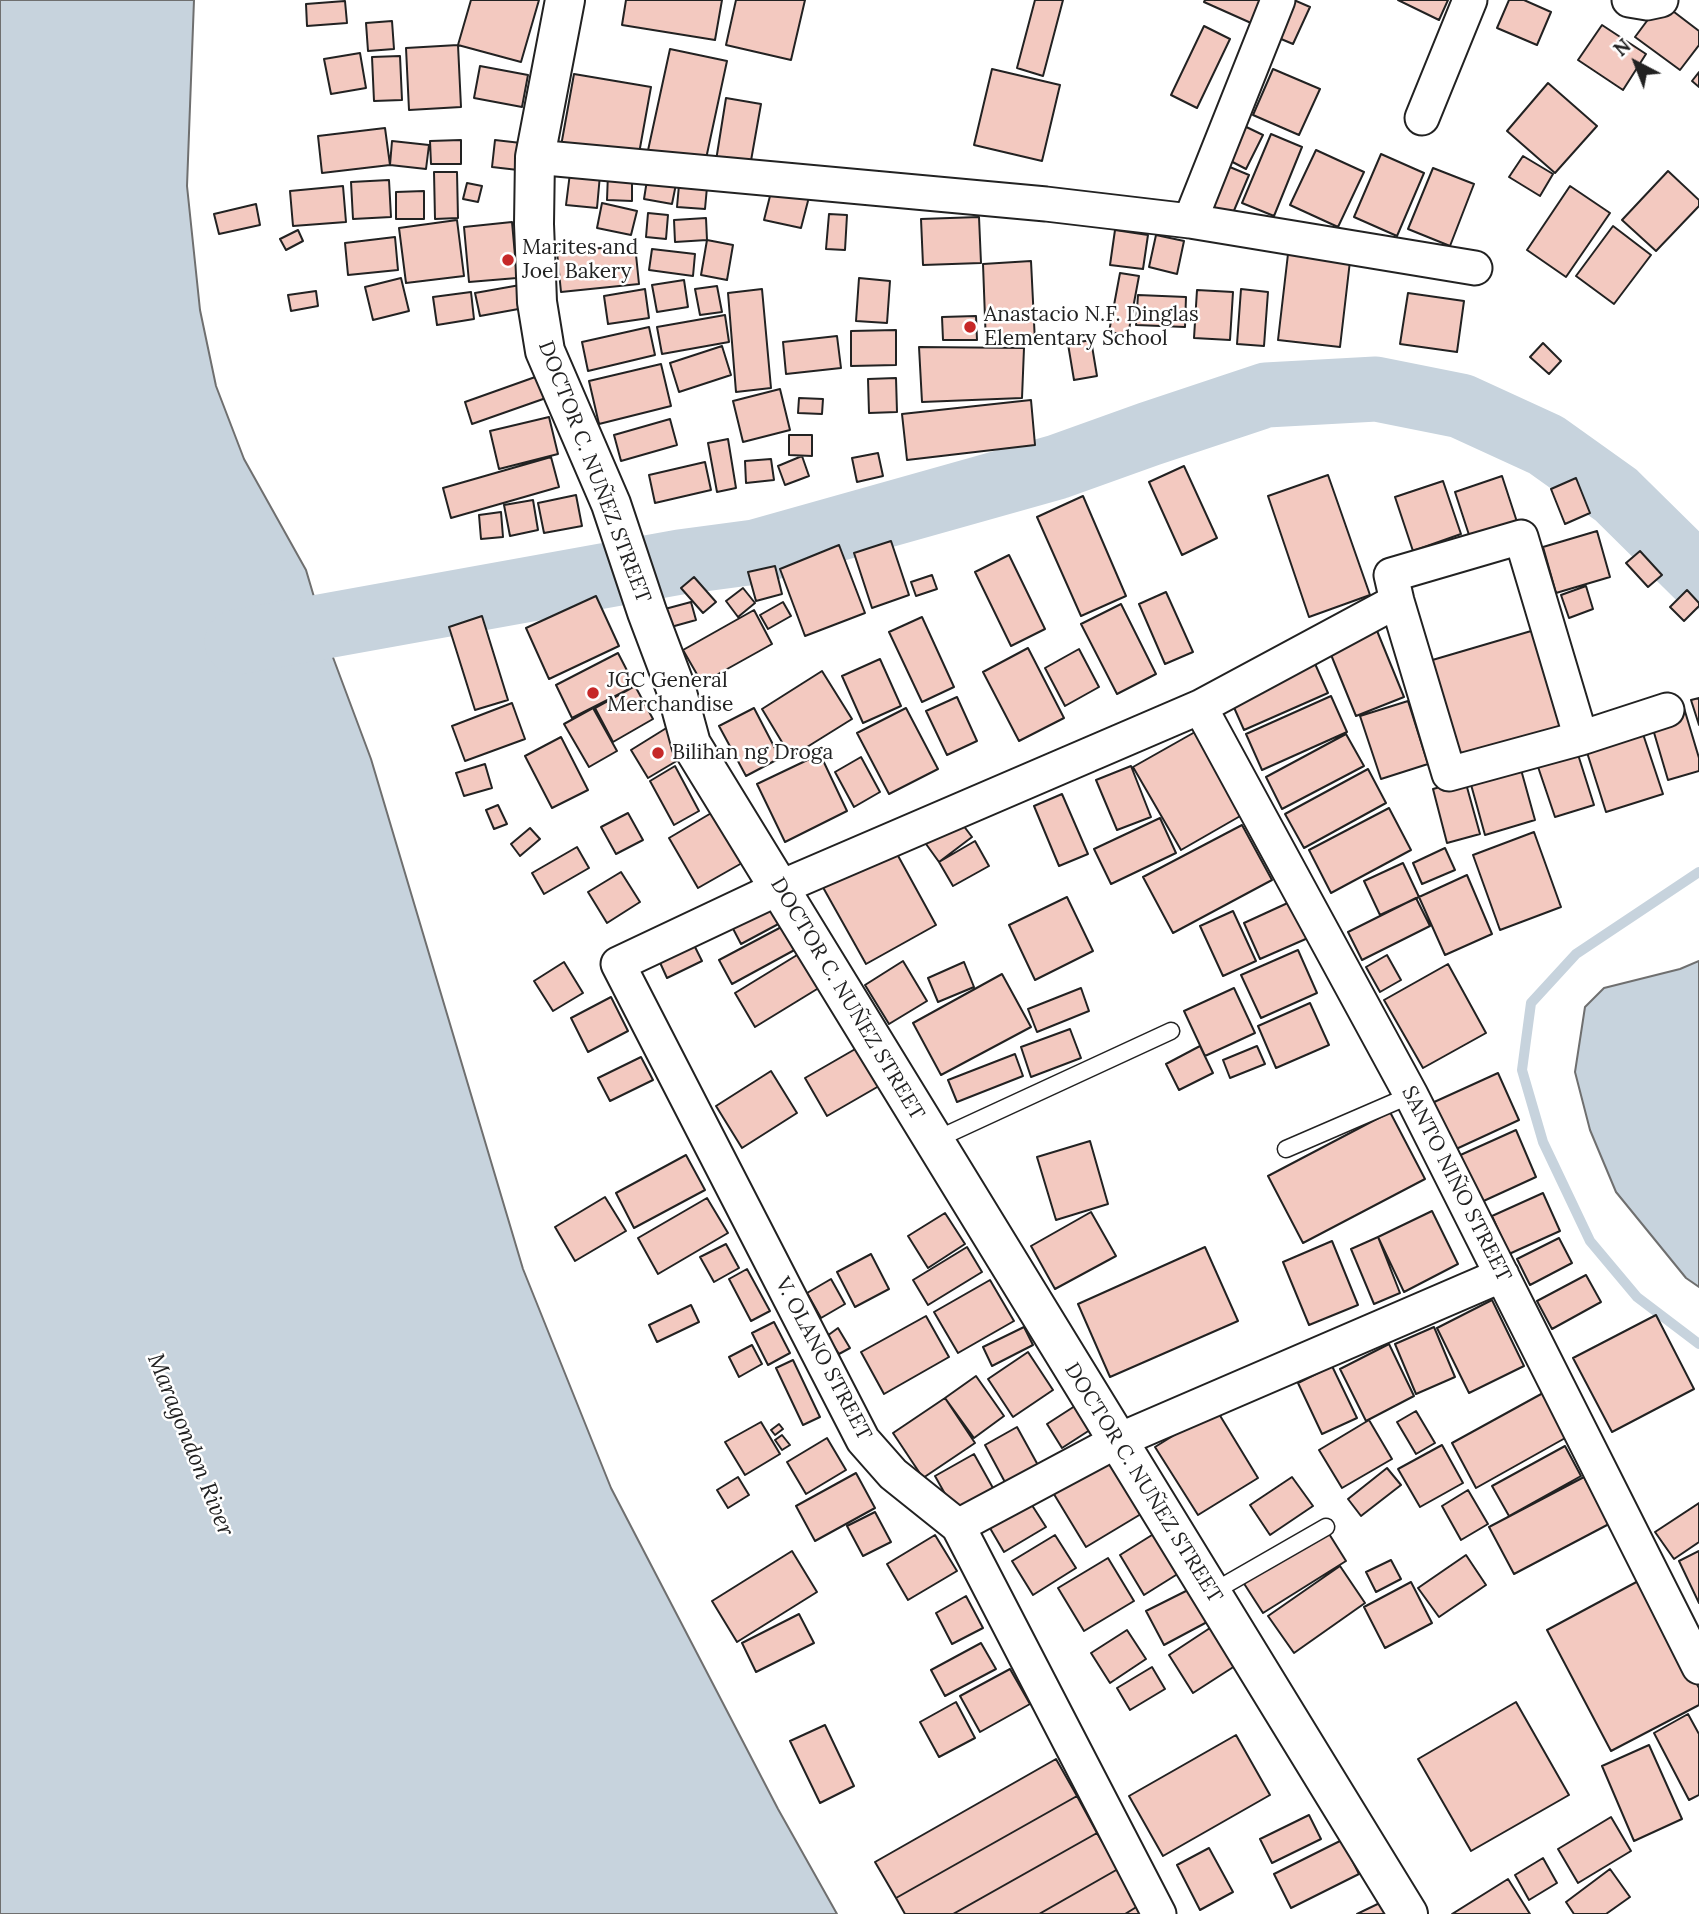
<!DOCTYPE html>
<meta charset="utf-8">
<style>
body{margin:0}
#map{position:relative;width:1699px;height:1914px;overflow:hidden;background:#fff;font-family:Lora,serif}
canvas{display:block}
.north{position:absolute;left:1601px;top:28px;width:70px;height:70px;-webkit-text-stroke:5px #fff;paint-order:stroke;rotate:318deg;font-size:19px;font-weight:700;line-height:28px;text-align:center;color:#222}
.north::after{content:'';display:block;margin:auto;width:24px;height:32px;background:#222;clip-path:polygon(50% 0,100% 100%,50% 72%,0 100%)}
</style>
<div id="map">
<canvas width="1699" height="1914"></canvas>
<div class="north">N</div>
</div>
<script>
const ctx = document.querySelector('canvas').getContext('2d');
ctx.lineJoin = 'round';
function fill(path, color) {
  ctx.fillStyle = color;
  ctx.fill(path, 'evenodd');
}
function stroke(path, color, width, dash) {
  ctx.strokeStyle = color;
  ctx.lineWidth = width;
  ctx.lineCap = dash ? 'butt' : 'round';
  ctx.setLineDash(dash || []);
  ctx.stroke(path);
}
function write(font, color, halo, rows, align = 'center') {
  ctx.font = font + ' Lora,serif';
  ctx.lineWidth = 5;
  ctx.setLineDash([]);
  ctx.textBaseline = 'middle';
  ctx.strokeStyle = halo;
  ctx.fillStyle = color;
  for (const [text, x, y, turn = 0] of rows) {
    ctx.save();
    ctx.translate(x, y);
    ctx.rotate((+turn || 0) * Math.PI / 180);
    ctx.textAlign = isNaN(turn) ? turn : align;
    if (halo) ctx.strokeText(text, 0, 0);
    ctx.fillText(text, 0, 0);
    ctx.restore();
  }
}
const water = new Path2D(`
 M0 0H194L187 186 200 310 216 386 244 459 306 570 328 644 371 759 523 1269 611 1488 778 1809 837 1914H0Z
 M1699 961V1287L1686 1278 1616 1192 1590 1130 1575 1072 1585 1007 1604 988 1680 969Z`);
fill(water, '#c7d3dd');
stroke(water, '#6f6f6f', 2);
stroke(new Path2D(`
 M1699 872 1576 954 1531 1003 1522 1070 1543 1142 1590 1241 1637 1297 1699 1344`), '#c7d3dd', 10);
stroke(new Path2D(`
 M237 642 680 562 755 552 1057 467 1149 434 1266 395 1376 389 1461 406 1546 445 1616 495 1699 577`), '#c7d3dd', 65);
const building = new Path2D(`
 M471 0H539L521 62 458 45Z
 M626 0H722L715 40 622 25Z
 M736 0H805L791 60 726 45Z
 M1035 0H1063L1043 76 1017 68Z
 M1205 0H1273L1260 27 1204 2Z
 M1294 0 1310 7 1293 44 1274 36Z
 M1398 0H1448L1439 20Z
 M1509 0H1524L1551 12 1537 45 1497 28Z
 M345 1 347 23 307 26 306 4Z
 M1661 2 1699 31V45L1680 70 1635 37Z
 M392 21 394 49 368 51 366 23Z
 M1602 25 1646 54 1623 90 1578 60Z
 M1204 26 1230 39 1197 108 1171 95Z
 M458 45 461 107 409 110 406 48Z
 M670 49 727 61 704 168 647 155Z
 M360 53 366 88 331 94 324 59Z
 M400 56 402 100 374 101 372 57Z
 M480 66 528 75 522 107 474 98Z
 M992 69 1060 85 1042 161 974 145Z
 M1273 69 1320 89 1299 135 1253 115Z
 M1699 72V87L1692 81Z
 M574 74 651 87 638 159 561 146Z
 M1548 83 1597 126 1555 173 1507 131Z
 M726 98 761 104 749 172 715 167Z
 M1238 123 1263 135 1246 169 1221 156Z
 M385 128 390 165 322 173 318 136Z
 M1271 134 1302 147 1274 216 1242 203Z
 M461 140V164H431L430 141Z
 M495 140 521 143 518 170 492 167Z
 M392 141 429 145 426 169 390 165Z
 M1316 150 1364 172 1338 227 1290 205Z
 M1381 154 1424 173 1397 236 1354 217Z
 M1523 156 1553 174 1540 196 1509 177Z
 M1225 165 1249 175 1230 220 1206 209Z
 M1433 168 1474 184 1450 246 1408 229Z
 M1668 171 1699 200V206L1656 251 1622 220Z
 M434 172H457L458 218 435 219Z
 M570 173 600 175 597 208 566 205Z
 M608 173 632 174V201L607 200Z
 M389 180 391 217 353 219 351 182Z
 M647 180 676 184 672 204 644 199Z
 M467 183 482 186 478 202 463 199Z
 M679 185 707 187 705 209 677 207Z
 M343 186 346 222 293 226 290 191Z
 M1570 186 1610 213 1566 277 1527 250Z
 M772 188 809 197 801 228 764 220Z
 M424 191V219H396V192Z
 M602 203 637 211 631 235 597 228Z
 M256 204 260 225 219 234 214 214Z
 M648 213 668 215 666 239 646 237Z
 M829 214 847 215 845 250 826 249Z
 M979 217 981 263 923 265 921 219Z
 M706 218 707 240 675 242 674 220Z
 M457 220 464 276 406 283 399 228Z
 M512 222 517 278 469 282 464 227Z
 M1613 226 1651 255 1614 304 1576 276Z
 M298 230 303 241 286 250 280 239Z
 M1115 230 1148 235 1143 269 1110 265Z
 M1156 235 1184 241 1177 274 1149 267Z
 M395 237 398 270 348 275 345 243Z
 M707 240 733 245 727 280 701 275Z
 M635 245 639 284 561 292 557 252Z
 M652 249 695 254 693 276 649 270Z
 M1288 254 1350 261 1340 347 1278 340Z
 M1031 261 1035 342 986 345 983 264Z
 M1120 273 1139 276 1128 335 1109 332Z
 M401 278 409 311 373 320 365 287Z
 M859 278 890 281 887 323 856 321Z
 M684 280 688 307 657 312 652 285Z
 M520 285 524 308 480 316 475 293Z
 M717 286 722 312 700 315 695 289Z
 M645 289 649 318 608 324 604 296Z
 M762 289 771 388 736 392 728 293Z
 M1241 289 1268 292 1264 346 1237 344Z
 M1197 290 1233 292 1230 340 1194 338Z
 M316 291 318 306 291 311 288 295Z
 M471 292 474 319 437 325 433 297Z
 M1408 293 1464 301 1457 352 1400 344Z
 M1138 295 1186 297 1185 327 1136 325Z
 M725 315 729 342 662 354 657 327Z
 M976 316 977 340H943L942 317Z
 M649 327 655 355 588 371 582 342Z
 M896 330V365L851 366V331Z
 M837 336 841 368 786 374 783 342Z
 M1091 340 1097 376 1074 380 1068 344Z
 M1543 343 1561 361 1549 374 1530 357Z
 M722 346 731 375 679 392 670 363Z
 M919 347 1024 348 1022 398 922 402Z
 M661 364 671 406 599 424 589 381Z
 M538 376 546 398 472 424 465 402Z
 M896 378 897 412 869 413 868 379Z
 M780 389 790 430 743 442 733 401Z
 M799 398 823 399 822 414 798 413Z
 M1031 400 1035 445 907 460 902 414Z
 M549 417 558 454 499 469 490 431Z
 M670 419 677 445 621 461 614 435Z
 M789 435H812V456L789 455Z
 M728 439 736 488 717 492 708 443Z
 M878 453 883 476 857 482 852 458Z
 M802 456 809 476 785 485 778 466Z
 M551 457 559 487 451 518 443 488Z
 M771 459 774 480 746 483 745 461Z
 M705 462 711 490 655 503 649 475Z
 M1184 466 1217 538 1182 555 1149 482Z
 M1328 475 1370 595 1309 617 1268 496Z
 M1502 476 1518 525 1471 541 1455 492Z
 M1576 478 1590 513 1565 524 1551 489Z
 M1443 481 1461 534 1413 551 1395 497Z
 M576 495 582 526 544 533 538 503Z
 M1083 496 1126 596 1081 616 1037 517Z
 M533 500 538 530 510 536 504 505Z
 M501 512 503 537 481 539 479 515Z
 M1597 531 1610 577 1556 593 1543 547Z
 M891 541 909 595 872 608 854 553Z
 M839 545 865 613 805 636 780 569Z
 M1640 551 1662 575 1648 587 1626 563Z
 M1009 555 1045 629 1011 646 975 572Z
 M775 566 782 594 756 601 748 572Z
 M932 575 937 589 916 596 911 582Z
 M694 577 716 602 703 613 681 588Z
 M1586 586 1593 609 1569 618 1561 595Z
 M743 588 755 603 738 617 726 601Z
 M1687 590 1699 603V606L1684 621 1670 607Z
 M1166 592 1193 652 1165 664 1139 604Z
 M596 596 619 646 549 679 526 628Z
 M691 602 696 620 671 627 665 609Z
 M783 602 791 616 768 629 760 615Z
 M1121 604 1156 674 1117 694 1081 624Z
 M754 610 772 644 702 683 683 650Z
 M482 616 508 700 475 710 449 627Z
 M922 617 954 687 922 702 889 632Z
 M1373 621 1404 697 1356 716 1325 640Z
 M1538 629 1567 728 1459 760 1429 661Z
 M1028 648 1064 718 1019 741 983 672Z
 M1079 649 1099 687 1065 706 1045 668Z
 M618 653 635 686 572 718 556 685Z
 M1312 657 1328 693 1244 730 1228 694Z
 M880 659 901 706 863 723 842 676Z
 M822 671 852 719 791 757 762 709Z
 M635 686 653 719 613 742 595 708Z
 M1331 696 1347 732 1262 770 1246 734Z
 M957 697 977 741 947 755 926 711Z
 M1699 698V725L1691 700Z
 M1408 701 1428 764 1381 779 1360 716Z
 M512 703 525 739 465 761 452 726Z
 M593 708 617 751 589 767 564 724Z
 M754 708 780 758 746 776 719 726Z
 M906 708 938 769 889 794 857 733Z
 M1684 708 1699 758V771L1668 780 1650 719Z
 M1640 725 1663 794 1606 812 1584 743Z
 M668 727 685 756 648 778 631 750Z
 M1195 732 1242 815 1181 850 1133 767Z
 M1346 734 1364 766 1282 809 1266 777Z
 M561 737 588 790 552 808 525 756Z
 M1575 745 1594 805 1555 817 1535 758Z
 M820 754 847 811 785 842 757 784Z
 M861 757 880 792 854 807 835 772Z
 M485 764 492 788 464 796 456 773Z
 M675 766 699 811 674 825 650 781Z
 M1131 766 1151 817 1117 830 1096 780Z
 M1520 766 1535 820 1485 835 1470 781Z
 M1368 769 1386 803 1304 848 1285 814Z
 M1465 780 1480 834 1447 843 1433 789Z
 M1062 794 1088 854 1059 866 1034 806Z
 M498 805 507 824 494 829 486 810Z
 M1389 808 1411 850 1331 893 1309 850Z
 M713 812 742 863 698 888 669 838Z
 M628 813 643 840 616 854 601 827Z
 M954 813 972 837 939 862 921 837Z
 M1160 818 1176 853 1111 884 1094 849Z
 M1242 825 1272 880 1173 933 1143 877Z
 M530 828 540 839 520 856 511 844Z
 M1534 832 1561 907 1500 930 1473 855Z
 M975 841 989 866 953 886 939 862Z
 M891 843 936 925 866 964 820 882Z
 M577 847 589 868 544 894 532 873Z
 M1445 848 1455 870 1422 884 1413 863Z
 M1403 863 1419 897 1380 915 1364 881Z
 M621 872 640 902 607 923 588 892Z
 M1467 875 1492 934 1445 955 1419 897Z
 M1067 897 1093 951 1035 980 1009 925Z
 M772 898 784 921 741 944 729 921Z
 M1416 898 1430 926 1362 960 1348 932Z
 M1292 901 1308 938 1260 959 1244 923Z
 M1233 911 1256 961 1223 976 1200 926Z
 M787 924 800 947 732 984 719 960Z
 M691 939 702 961 667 978 657 956Z
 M1298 950 1317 993 1261 1018 1241 975Z
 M802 952 822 986 755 1027 735 993Z
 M1387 955 1401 980 1380 992 1366 967Z
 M903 961 927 1001 889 1024 865 985Z
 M564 962 583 993 553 1011 534 981Z
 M964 962 974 987 938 1002 928 978Z
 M1448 964 1486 1033 1423 1068 1384 1000Z
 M1002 974 1031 1027 941 1075 913 1023Z
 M1081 988 1089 1011 1037 1032 1028 1009Z
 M1234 988 1255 1033 1205 1056 1184 1011Z
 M611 997 628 1031 588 1052 571 1018Z
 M1310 1003 1329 1045 1276 1068 1258 1026Z
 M1070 1029 1081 1058 1031 1077 1021 1047Z
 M1200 1046 1213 1073 1179 1090 1166 1064Z
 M1257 1046 1265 1064 1230 1078 1223 1060Z
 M857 1048 879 1086 827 1116 805 1078Z
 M1015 1054 1023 1076 957 1102 948 1080Z
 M641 1057 653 1080 610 1101 598 1078Z
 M771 1071 797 1113 742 1148 716 1106Z
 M1498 1073 1519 1120 1454 1150 1432 1103Z
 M1390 1112 1425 1179 1303 1243 1268 1176Z
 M1516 1130 1536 1177 1477 1204 1456 1157Z
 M1090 1141 1108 1204 1056 1220 1037 1157Z
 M686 1155 705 1190 634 1228 616 1193Z
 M1543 1193 1560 1231 1509 1254 1492 1216Z
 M605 1197 626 1231 575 1261 555 1227Z
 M707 1198 728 1233 658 1274 638 1238Z
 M1432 1211 1458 1264 1404 1292 1378 1237Z
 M1091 1212 1116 1256 1055 1289 1031 1246Z
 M945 1213 965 1244 928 1268 908 1236Z
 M1378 1237 1400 1293 1374 1304 1351 1249Z
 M1559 1238 1572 1263 1530 1285 1517 1259Z
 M1332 1241 1358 1305 1309 1325 1283 1262Z
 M726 1244 739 1268 714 1282 700 1257Z
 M967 1247 982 1272 928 1305 913 1280Z
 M1205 1247 1238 1321 1110 1377 1078 1304Z
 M871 1254 889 1289 855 1307 837 1272Z
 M747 1269 770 1311 751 1321 729 1279Z
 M1586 1275 1601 1302 1552 1329 1537 1301Z
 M831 1279 845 1304 821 1318 807 1293Z
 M990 1280 1014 1321 958 1353 934 1312Z
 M1492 1300 1524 1366 1469 1393 1437 1328Z
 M691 1305 699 1322 657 1342 649 1325Z
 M1656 1315 1694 1389 1612 1432 1573 1358Z
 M926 1316 949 1357 884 1394 861 1352Z
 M774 1322 790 1353 768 1365 752 1333Z
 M1024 1327 1033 1345 992 1366 983 1347Z
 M1434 1327 1455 1377 1416 1394 1395 1344Z
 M838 1328 850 1348 839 1354 827 1336Z
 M1389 1344 1414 1396 1366 1421 1340 1369Z
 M752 1345 762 1364 739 1377 729 1357Z
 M1028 1352 1053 1390 1013 1417 988 1379Z
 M793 1360 820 1417 803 1425 776 1368Z
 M1332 1366 1357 1418 1322 1434 1298 1383Z
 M976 1376 1004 1416 974 1438 945 1398Z
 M1543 1393 1567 1437 1476 1488 1452 1443Z
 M945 1398 975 1443 923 1478 893 1433Z
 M1078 1404 1093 1428 1062 1448 1047 1424Z
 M1216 1409 1258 1478 1198 1515 1155 1447Z
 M1416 1411 1435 1443 1416 1454 1397 1422Z
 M1369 1420 1392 1459 1342 1488 1319 1450Z
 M761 1422 780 1454 745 1475 725 1442Z
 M779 1424 783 1429 775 1435 771 1430Z
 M1017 1427 1039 1467 1006 1484 985 1445Z
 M782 1435 790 1445 782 1450 775 1440Z
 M827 1438 846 1470 806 1494 787 1462Z
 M1442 1445 1463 1483 1420 1507 1398 1469Z
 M1565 1446 1581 1476 1509 1516 1492 1486Z
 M1104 1453 1141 1514 1086 1547 1049 1486Z
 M974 1454 993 1488 954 1510 935 1476Z
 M1387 1468 1401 1485 1361 1516 1348 1499Z
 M856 1473 875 1508 815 1541 796 1506Z
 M738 1477 749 1495 728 1508 717 1490Z
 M1292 1477 1313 1506 1270 1535 1250 1505Z
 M1584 1477 1609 1524 1514 1574 1489 1527Z
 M1468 1490 1488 1524 1461 1540 1442 1506Z
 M1028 1499 1046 1527 1004 1552 987 1523Z
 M1699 1503V1542L1674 1559 1655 1532Z
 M875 1512 891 1542 863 1556 847 1526Z
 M1326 1529 1346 1561 1263 1613 1243 1582Z
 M1160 1530 1184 1570 1144 1595 1120 1555Z
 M935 1535 957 1571 908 1600 887 1564Z
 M1055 1535 1076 1568 1033 1595 1012 1561Z
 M792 1551 817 1592 737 1642 712 1601Z
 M1699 1551V1603L1679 1561Z
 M1466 1555 1486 1585 1439 1617 1418 1588Z
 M1108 1558 1134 1601 1084 1631 1058 1588Z
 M1391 1560 1401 1579 1376 1592 1366 1572Z
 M1340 1566 1365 1603 1294 1653 1268 1616Z
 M1642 1579 1699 1688V1705L1611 1751 1547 1630Z
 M1411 1582 1432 1623 1385 1648 1364 1607Z
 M1192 1588 1209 1621 1164 1645 1146 1611Z
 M966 1596 983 1628 952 1644 936 1613Z
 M799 1614 814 1643 756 1672 742 1643Z
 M1213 1626 1238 1664 1193 1693 1169 1655Z
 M1127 1630 1146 1659 1110 1683 1091 1653Z
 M981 1643 996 1669 945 1696 931 1670Z
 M1152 1667 1165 1689 1130 1710 1117 1688Z
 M1010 1669 1030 1704 980 1732 960 1696Z
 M956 1702 975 1738 939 1757 920 1722Z
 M1516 1702 1569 1795 1471 1851 1418 1759Z
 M1688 1714 1699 1734V1795L1689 1800 1654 1733Z
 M825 1725 854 1786 820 1803 790 1741Z
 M1236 1735 1270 1795 1163 1856 1129 1796Z
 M1649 1745 1682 1819 1634 1841 1602 1766Z
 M1056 1759 1077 1796 896 1898 875 1862Z
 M1077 1796 1097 1833 953 1914H905L896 1898Z
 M1309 1815 1321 1839 1272 1863 1260 1839Z
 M1611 1817 1631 1851 1578 1883 1558 1849Z
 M1097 1833 1118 1869 1039 1914H953Z
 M1342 1840 1359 1874 1291 1908 1274 1874Z
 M1209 1848 1233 1892 1200 1910 1177 1865Z
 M1543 1858 1557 1883 1529 1900 1515 1875Z
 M1118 1869 1138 1906 1125 1914H1039Z
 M1610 1869 1630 1897 1606 1914H1574L1566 1902Z
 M1508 1879 1530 1914H1452Z
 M1388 1899 1396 1914H1357Z
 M1138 1906 1143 1914H1125Z`);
fill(building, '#f3c9c0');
stroke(building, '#222', 2);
const service = new Path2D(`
 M933 1141 1171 1031
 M1286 1149 1411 1095
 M1211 1593 1326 1527`);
const minor = new Path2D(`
 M1629 0 1647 3 1661 0
 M1422 118 1470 0
 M535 157 1046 204 1190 221 1475 268
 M1190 221 1278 0
 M1521 537 1581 738 1449 774 1397 601 1391 575Z
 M1200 707 1411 1095 1699 1667
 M1581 738 1667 710
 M958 1526 1117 1441 1502 1275
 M1159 1914 958 1526 893 1474 863 1440 618 964 779 888 1200 707 1397 601`);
const secondary = new Path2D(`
 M565 0 535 157 534 224 537 302 545 351 611 504 647 612 676 689 691 744 1408 1914`);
stroke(service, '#222', 19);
stroke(minor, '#222', 37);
stroke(secondary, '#222', 42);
stroke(service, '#fff', 16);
stroke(minor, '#fff', 33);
stroke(secondary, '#fff', 38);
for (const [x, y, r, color] of [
 [508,260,7,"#c62828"],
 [970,327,7,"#c62828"],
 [593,693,7,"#c62828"],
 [658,753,7,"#c62828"]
]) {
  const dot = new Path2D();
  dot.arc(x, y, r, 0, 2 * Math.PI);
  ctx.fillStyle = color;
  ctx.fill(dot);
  stroke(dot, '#fff', 2.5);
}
write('21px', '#222', '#fff', [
 ["Marites and",522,248],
 ["Joel Bakery",522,272],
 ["Anastacio N.F. Dinglas",984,315],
 ["Elementary School",984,339],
 ["JGC General",607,681],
 ["Merchandise",607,705],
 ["Bilihan ng Droga",672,753]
], 'left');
write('21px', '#222', '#fff', [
 ["DOCTOR C. NUÑEZ STREET",594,472,69],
 ["DOCTOR C. NUÑEZ STREET",847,999,59],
 ["SANTO NIÑO STREET",1456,1184,63],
 ["V. OLANO STREET",823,1359,62],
 ["DOCTOR C. NUÑEZ STREET",1143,1483,58]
]);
write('italic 23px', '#222', '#fff', [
 ["Maragondon River",190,1445,68]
]);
</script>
